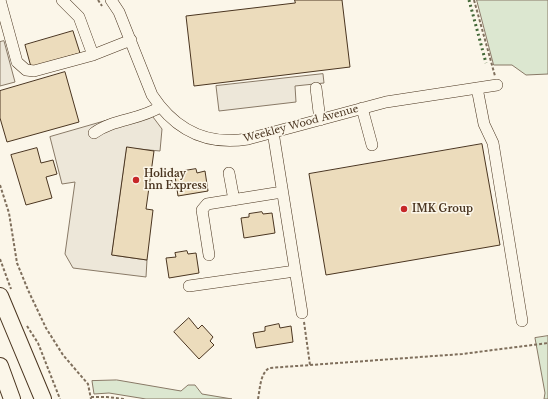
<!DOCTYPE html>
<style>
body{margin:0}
canvas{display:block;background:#fbf6e9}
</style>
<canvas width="548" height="399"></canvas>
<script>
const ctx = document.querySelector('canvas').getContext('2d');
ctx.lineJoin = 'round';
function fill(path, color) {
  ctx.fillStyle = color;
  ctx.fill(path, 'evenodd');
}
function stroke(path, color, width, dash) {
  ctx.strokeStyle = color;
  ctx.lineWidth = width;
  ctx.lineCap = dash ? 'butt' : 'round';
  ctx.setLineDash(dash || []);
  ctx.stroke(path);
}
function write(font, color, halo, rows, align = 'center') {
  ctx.font = font + ' "Libre Baskerville",serif';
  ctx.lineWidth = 3;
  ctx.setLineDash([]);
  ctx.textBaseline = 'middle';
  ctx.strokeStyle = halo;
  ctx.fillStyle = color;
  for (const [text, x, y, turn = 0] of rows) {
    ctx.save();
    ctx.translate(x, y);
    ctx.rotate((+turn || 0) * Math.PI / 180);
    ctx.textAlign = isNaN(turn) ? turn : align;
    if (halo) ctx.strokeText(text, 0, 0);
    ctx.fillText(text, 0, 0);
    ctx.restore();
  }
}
const green = new Path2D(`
 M477 0H548V74L526 75 512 65H494Z
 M548 336V399H544L545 393 535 338Z
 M117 380 181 391 188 385H195L202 394 232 399H146L109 393 94 394 92 381Z`);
fill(green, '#dce7d0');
stroke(green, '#887966', 1);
const parking = new Path2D(`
 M4 41 15 82 0 86V42Z
 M323 74 324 83 295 86 296 102 219 111 216 86Z
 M147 109 162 129 160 151 127 148 112 255 147 260 146 277 73 268 65 254 75 182 62 184 50 137Z`);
fill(parking, '#ede7d9');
stroke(parking, '#887966', 1);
const building = new Path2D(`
 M295 0H342L350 67 194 86 186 16 295 3Z
 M73 31 80 53 31 67 25 45Z
 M65 72 79 122 7 142 0 118V91Z
 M482 144 500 245 326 275 309 174Z
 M127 147 154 151 146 209 153 210 147 260 112 255Z
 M37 148 41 163 53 160 57 174 46 177 52 198 26 205 11 155Z
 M196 169 197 173 205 171 208 191 178 196 175 176 185 175 184 171Z
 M262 212 263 214 272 213 275 233 244 238 241 218 249 217V214Z
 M187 251 188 254 196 253 199 273 169 278 166 258 176 257 175 253Z
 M189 318 198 329 202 325 213 337 210 341 214 345 199 359 174 332Z
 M279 324 280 328 291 326 293 342 256 348 253 333 265 331V327Z`);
fill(building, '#ecdcbc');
stroke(building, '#4a3520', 1);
const minor = new Path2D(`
 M0 0 17 62 26 70 34 71 93 55 131 40
 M62 0 79 17 93 55
 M111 0 119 12 152 95C175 130 206 146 248 139L386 102 497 85
 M316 88 320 120
 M477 88 484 124 493 143 522 321
 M362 108 372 145
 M273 132 302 313
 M94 133C113 119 140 120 160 107
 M229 173 234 200
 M209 255 202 210 207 204 282 192
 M189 286 295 271`);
const highway = new Path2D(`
 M0 296 43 399
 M0 366 12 399`);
stroke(minor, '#4a3520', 12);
stroke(highway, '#4a3520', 18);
stroke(new Path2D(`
 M98 0 102 6
 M474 0 495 76
 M0 185 9 213 17 263 28 290 46 328 63 355 88 384 91 399
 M0 259 11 289
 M304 322 310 365
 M27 326 38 343 60 399
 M91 397H107L124 399
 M258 399C260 389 260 374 269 368L462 354 548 343`), '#7f6f5c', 2, [3, 2]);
stroke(minor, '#fbf6e9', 11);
stroke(highway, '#fbf6e9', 16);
stroke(new Path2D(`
 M469 0 486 63`), '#436837', 3, [2, 3]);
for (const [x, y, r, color] of [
 [136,180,4,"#c62828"],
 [404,209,4,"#c62828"]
]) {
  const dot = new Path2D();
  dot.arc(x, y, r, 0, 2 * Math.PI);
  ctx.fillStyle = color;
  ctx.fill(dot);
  stroke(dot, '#fbf6e9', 1.5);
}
write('10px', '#4a3520', '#fbf6e9', [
 ["Weekley Wood Avenue",301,124,-15]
]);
write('bold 10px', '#4a3520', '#fbf6e9', [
 ["Holiday",144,174],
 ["Inn Express",144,186],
 ["IMK Group",412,209]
], 'left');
</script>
